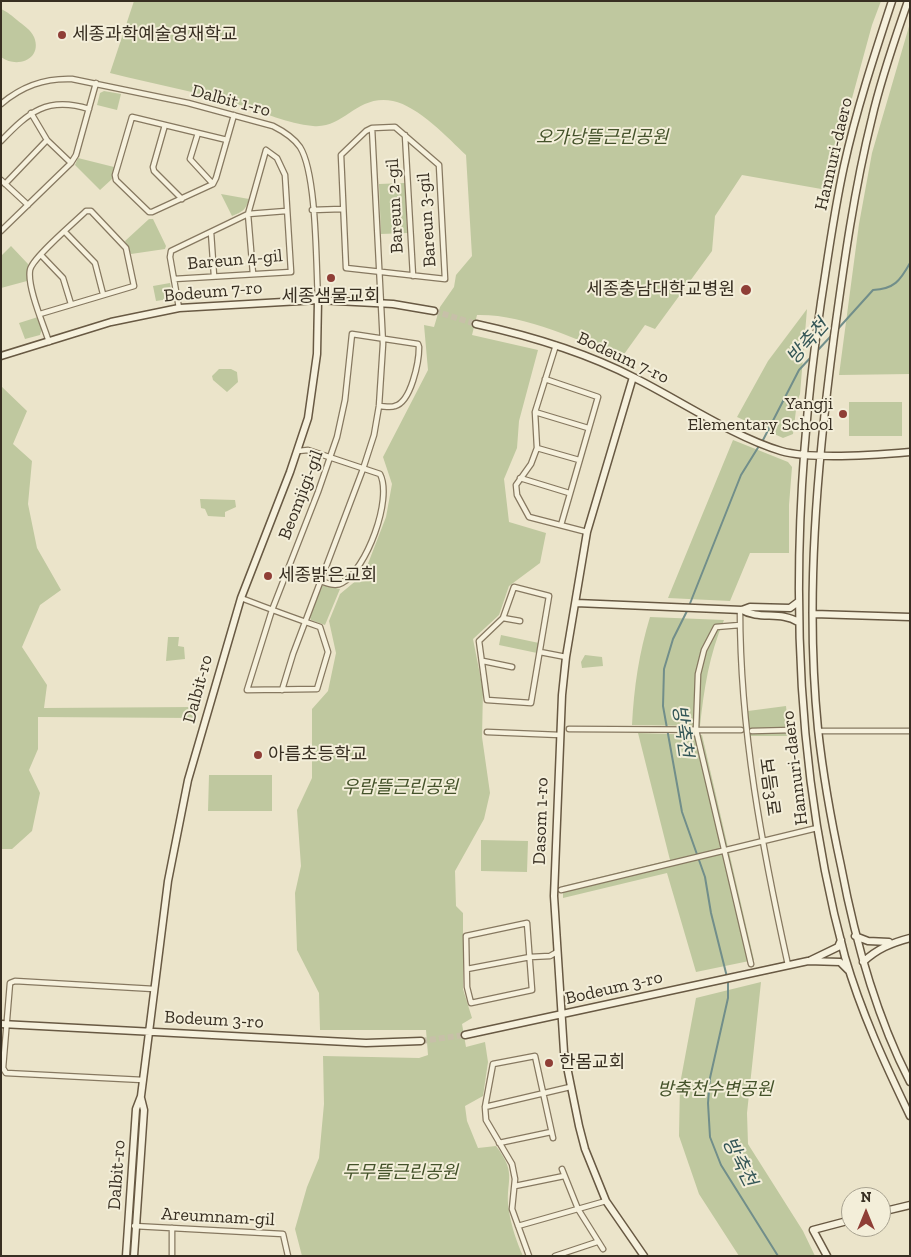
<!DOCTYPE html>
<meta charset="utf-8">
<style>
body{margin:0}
#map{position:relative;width:911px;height:1257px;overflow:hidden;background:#ebe4ca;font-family:"Zilla Slab",serif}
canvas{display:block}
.frame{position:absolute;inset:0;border:2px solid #382f22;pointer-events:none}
.north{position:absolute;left:841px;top:1187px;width:50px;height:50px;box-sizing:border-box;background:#f3eed9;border:1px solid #a8a290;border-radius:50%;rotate:0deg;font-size:14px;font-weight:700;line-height:20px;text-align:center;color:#382f22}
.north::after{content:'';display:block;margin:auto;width:18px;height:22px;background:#8f3e36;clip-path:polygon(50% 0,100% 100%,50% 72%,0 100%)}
</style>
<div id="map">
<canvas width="911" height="1257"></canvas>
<div class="frame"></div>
<div class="north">N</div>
</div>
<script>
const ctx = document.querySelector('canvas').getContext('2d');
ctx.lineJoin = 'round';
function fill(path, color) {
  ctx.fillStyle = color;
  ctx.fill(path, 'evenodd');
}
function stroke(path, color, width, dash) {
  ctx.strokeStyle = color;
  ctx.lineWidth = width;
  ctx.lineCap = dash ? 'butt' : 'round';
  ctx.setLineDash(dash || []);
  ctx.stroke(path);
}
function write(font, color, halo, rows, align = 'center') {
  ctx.font = font + ' "Zilla Slab","Noto Sans KR",serif';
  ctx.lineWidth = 4;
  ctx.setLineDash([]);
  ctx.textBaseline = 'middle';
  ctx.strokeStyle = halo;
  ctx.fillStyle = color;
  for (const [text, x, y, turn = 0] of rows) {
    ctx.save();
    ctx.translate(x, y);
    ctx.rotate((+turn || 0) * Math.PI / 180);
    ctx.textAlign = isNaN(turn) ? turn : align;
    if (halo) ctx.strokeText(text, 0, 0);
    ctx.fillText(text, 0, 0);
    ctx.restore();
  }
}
fill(new Path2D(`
 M134 1H881L872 25 827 190 742 175 715 216 712 251 655 329 645 325 622 357C576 340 526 314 477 315L472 335 538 350 519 421 517 448 504 479 509 522 546 533 540 563 509 586 499 615 473 639 483 690 482 737 490 793 484 819 455 871 456 906 463 913V989L472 1018 462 1024 466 1047 485 1042 488 1062 483 1096 465 1106 467 1121 478 1148 496 1146C519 1176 504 1181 509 1211 511 1225 517 1243 523 1256H302L295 1229 307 1187 319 1158 324 1104 323 1056 419 1058 428 1055 426 1030H320L319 993 297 950 295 893 301 866 297 810 312 778V709L328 691 336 653 329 621 340 594 364 574 386 517 392 484 383 457 428 370 424 325 434 327 440 307 454 287 456 275 472 256 466 155C448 138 418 106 393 101 356 94 345 129 313 126 287 124 264 112 240 105 198 92 153 84 110 73Z
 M1 9C8 12 12 16 17 20 23 25 31 30 34 37 43 59 17 69 1 57Z
 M910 23V374L839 375 859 224 872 153Z
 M104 91 121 94 117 110 97 105 100 93Z
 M78 158 114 167 112 179 100 190 75 165Z
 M405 183 407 233 381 234 379 184Z
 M221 194 249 199C246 210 242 212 232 216Z
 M149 219H153L166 246 165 249 131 254 125 241Z
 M11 246 28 264 27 281 1 288V256Z
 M170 283 172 295 169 299 156 301 153 286Z
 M807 309 800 394 797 402 793 434 783 438 737 417 768 361Z
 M38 317 42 329 40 335 25 339 19 323Z
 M219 369H231L237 372 238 382 227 392 213 380 212 376Z
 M1 386 27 411 13 444 32 461 28 504 37 548 61 590 40 605 22 647 47 685 44 708 195 707 193 718 38 717V749L29 770 40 793 32 831 12 849H1Z
 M849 402H902V436H849Z
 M733 440 788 462 792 467 789 505V553H750L730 601 668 598Z
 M200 499 235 500 236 507 225 512V517L208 516 205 509 201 508Z
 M324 585 340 589 325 625 311 620 309 615 320 587Z
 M650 617 724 620C709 655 704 689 700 726L632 725C634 687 639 653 650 617Z
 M501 635 539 643 537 653 499 645Z
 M168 637H179L178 646 184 647 185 659 166 661Z
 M585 655 602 657 603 666 582 668 581 662Z
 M786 706 789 736H750L748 711Z
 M638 733 702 735 754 960 696 972 667 873 563 898V886L670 860Z
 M209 775H272V811H208Z
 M481 840 528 841 527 872 481 871Z
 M761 982 747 1113 748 1144 803 1231 815 1256H739L699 1194 679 1136 680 1084 696 998Z`), '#bfc89f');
stroke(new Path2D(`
 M836 331 873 290C894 289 900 281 910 263
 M817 351 831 336
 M762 442 799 370 812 356
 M689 606 741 475 759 446
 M687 611 673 639 664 669 663 706 682 812 705 877 711 913 728 981V998L710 1078 708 1103 710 1137 721 1165 778 1256`), '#718e8a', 2);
stroke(new Path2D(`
 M434 311 476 324
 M421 1041 465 1035`), '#c7c0a8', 6, [6, 3]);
const street = new Path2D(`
 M1 104C22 86 44 78 72 79L188 103 273 126C283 131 293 137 300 147 317 174 316 265 318 300
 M31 113 47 140 71 163
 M165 125 153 167 154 171 182 199
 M395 127 439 165 445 279 346 268 341 155 366 131 372 128Z
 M198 133 190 159 213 184
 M405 135 413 276
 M227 140 132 117 115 175 116 180 149 212H152L213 184 216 178 234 115
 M1 141C29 112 47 96 89 109
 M1 180 28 205
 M5 184 47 140
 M312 210 342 209
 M1 231 71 163 76 155 96 83
 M65 232 95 263 103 294
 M211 232 214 276
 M41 255 63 278 71 304
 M174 279 291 272 285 175 277 158 266 150 248 214 253 274
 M179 308 170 257 171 251 248 214 286 211
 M40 314 134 286 126 248 91 211H86C75 222 32 258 30 270 27 287 44 326 49 342
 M556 345 535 412 537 448 531 464 516 485 517 495 529 517 587 532
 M545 379 598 397 561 525
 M535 412 588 428
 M537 448 579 460
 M298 451 308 450 380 474C393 499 366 570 342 583 335 587 327 583 320 581
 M520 478 569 493
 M514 587 549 596 531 703 487 700 479 641 503 618Z
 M241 598C267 608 294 618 320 627L328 652 317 689 247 690 272 610 318 492 337 437 345 400 352 334 418 344 419 347C419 362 411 402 395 406 390 408 384 406 379 406
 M740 610C740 731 762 847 788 965
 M503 618 520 621
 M740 625 716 627 704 650 698 674 696 730 751 964
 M540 652 566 657
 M483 661 512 667
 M282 690 293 654 363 469 374 435 379 406 383 344 372 128
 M569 729 741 730
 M752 731 791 730
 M818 731H910
 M487 732 560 735
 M561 890 817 828
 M527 923 532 990 471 1003 467 987 466 936Z
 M467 969 530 957 550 956 557 952
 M143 1080 6 1073 3 1068 10 983 15 981 154 989
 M485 1107 570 1087
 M499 1143 551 1132
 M562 1169 578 1209 603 1249
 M515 1186 564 1176
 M134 1226 283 1234 288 1256
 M518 1226 606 1201
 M172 1256V1228
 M529 1256 512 1209 515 1179 512 1164 486 1120 485 1107 493 1064 535 1056 553 1138
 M555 1256 597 1242`);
const secondary = new Path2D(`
 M892 1C874 56 856 111 844 166 834 211 828 257 821 302 789 520 787 743 845 957 861 1012 885 1064 910 1116
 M908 1C895 39 881 78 872 118 854 190 844 263 834 336 817 465 805 599 818 729 823 775 831 820 841 866 855 940 875 1014 910 1082
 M476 324C531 336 585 352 635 378 679 400 734 437 781 451 812 460 876 455 910 452
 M1 356 111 322 179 308 318 300 393 304 434 311
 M633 377 587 532 566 657 562 695 554 896 564 1052 579 1126 585 1149 606 1201 644 1256
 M576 603 742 610 750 607 790 608 798 602
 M742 610C759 620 781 611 798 622
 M814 614 910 617
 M855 936 868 941 889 942
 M811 960 838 947 841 940
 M863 962C877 949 891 943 910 938
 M1 1024 366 1043 421 1041
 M465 1035 808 961 840 962 849 971
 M881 1212 910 1205
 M126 1256 136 1109 141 1096 168 881 188 780 241 598 290 472 308 418 317 354 318 300
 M134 1256 144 1110 141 1098
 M827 1256 813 1230 851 1220`);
stroke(street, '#867860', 7);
stroke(secondary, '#685943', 9);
stroke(street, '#f6f1dd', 4.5);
stroke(secondary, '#f6f1dd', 6);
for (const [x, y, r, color] of [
 [62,35,5,"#8f3e36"],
 [331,278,5,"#8f3e36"],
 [746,290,6,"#8f3e36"],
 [843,414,5,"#8f3e36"],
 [268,576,5,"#8f3e36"],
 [258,755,5,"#8f3e36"],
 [549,1063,5,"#8f3e36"]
]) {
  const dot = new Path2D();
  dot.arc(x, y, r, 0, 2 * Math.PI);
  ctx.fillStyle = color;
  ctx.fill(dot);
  stroke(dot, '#f3eed9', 2);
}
write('18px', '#382f22', '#f3eed9', [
 ["세종과학예술영재학교",72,35],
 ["세종충남대학교병원",735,290,"right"],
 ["세종샘물교회",331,297,"center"],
 ["Yangji",833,404,"right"],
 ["Elementary School",833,425,"right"],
 ["세종밝은교회",278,576],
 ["아름초등학교",268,755],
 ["한몸교회",559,1063]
], 'left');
write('18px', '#382f22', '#f3eed9', [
 ["Dalbit 1-ro",231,101,15],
 ["Hannuri-daero",834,154,-77],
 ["Bareun 2-gil",395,206,-93],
 ["Bareun 3-gil",427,220,-94],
 ["Bareun 4-gil",235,260,-5],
 ["Bodeum 7-ro",213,292,-5],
 ["Bodeum 7-ro",623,358,25],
 ["Beomjigi-gil",301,495,-69],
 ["Dalbit-ro",198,689,-75],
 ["Hannuri-daero",795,768,-97],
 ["보듬3로",769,787,82],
 ["Dasom 1-ro",541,821,-88],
 ["Bodeum 3-ro",614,988,-13],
 ["Bodeum 3-ro",214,1020,3],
 ["Dalbit-ro",117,1175,-86],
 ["Areumnam-gil",218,1217,3]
]);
write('italic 18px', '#44522a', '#f3eed9', [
 ["오가낭뜰근린공원",602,138],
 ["우람뜰근린공원",400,788],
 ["방축천수변공원",715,1090],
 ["두무뜰근린공원",400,1173]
]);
write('italic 19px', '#335556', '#f3eed9', [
 ["방축천",808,342,-49],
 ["방축천",682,731,82],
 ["방축천",739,1162,63]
]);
</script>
